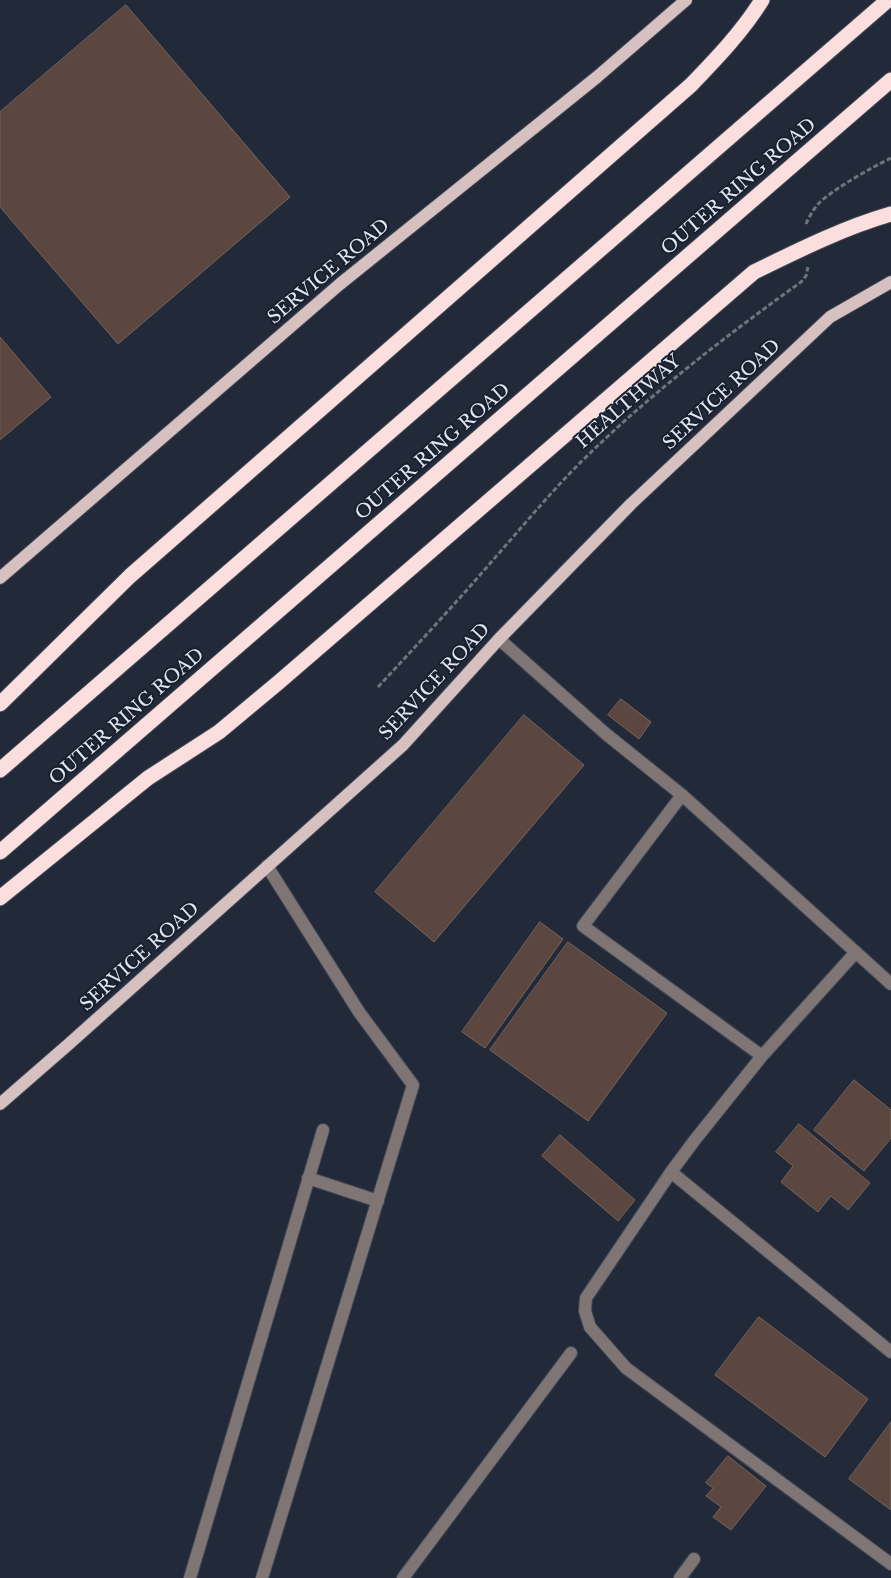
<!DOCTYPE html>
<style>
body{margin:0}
canvas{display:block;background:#222938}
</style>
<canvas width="891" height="1578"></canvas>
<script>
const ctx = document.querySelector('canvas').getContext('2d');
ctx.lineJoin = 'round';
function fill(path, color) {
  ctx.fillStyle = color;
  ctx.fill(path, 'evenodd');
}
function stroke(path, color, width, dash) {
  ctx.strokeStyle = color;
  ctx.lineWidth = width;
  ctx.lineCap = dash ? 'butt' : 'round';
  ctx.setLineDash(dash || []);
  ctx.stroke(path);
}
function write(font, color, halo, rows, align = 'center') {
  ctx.font = font + ' "Libre Baskerville",serif';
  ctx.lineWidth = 4;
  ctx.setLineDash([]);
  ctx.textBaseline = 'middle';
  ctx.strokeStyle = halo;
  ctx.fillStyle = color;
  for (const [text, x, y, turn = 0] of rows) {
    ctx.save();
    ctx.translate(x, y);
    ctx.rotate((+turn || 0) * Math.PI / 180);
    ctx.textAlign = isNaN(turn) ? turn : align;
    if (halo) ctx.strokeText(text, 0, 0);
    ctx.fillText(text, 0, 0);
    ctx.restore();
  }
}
const building = new Path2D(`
 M126 5 290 197 118 344 0 207V112Z
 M0 337 51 397 0 440Z
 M621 699 651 722 639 739 608 715Z
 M524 715 584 765 434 942 375 892Z
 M540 922 563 939 485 1048 462 1032Z
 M568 942 667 1013 588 1121 490 1050Z
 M854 1080 891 1110V1138L864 1171 814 1130Z
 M799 1124 870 1183 848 1210 831 1196 818 1212 781 1182 793 1166 776 1152Z
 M560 1135 635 1200 618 1221 542 1156Z
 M759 1317 868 1399 825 1457 715 1375Z
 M891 1422V1510L849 1479Z
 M728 1456 766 1486 731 1530 713 1517 721 1507 706 1496 713 1488 706 1483Z`);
fill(building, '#5b473f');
stroke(building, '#78635b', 1);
const minor = new Path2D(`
 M499 639 606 734 682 795 583 926 762 1056
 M682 795 891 984
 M856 952 762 1056 694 1141 671 1172 891 1352
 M671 1172 586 1298 585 1311 590 1327 626 1368 891 1564
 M308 1178 378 1201
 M190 1578 323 1130
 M262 1578 413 1085 359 1012 267 866
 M403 1578 571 1353
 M680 1578 694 1559`);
const major = new Path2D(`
 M0 578 340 284 597 77 686 0
 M0 1104 70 1043 403 745 499 639 631 504 830 317 891 282`);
const highway = new Path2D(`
 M0 704 130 576 691 85C717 58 742 32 762 0
 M0 770 888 0
 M0 852 891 80
 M0 898 148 778 219 732 279 682 754 272C799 250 843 228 891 214`);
stroke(minor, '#414755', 14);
stroke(major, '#414755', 14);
stroke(highway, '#414755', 17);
stroke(new Path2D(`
 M806 224C809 217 813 210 818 204 833 189 871 168 891 158
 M378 687C417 645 456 603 493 560 524 525 553 489 587 456 653 392 727 335 801 282L806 276 808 267`), '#6d7380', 3, [5, 2.5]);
stroke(minor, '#7f7574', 12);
stroke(major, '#d7c1c0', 12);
stroke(highway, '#fadfde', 15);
write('18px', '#e1e6f0', '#181f2e', [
 ["OUTER RING ROAD",739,187,-41],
 ["SERVICE ROAD",329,272,-40],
 ["SERVICE ROAD",722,395,-43],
 ["HEALTHWAY",629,402,-41],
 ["OUTER RING ROAD",433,452,-41],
 ["SERVICE ROAD",435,682,-47],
 ["OUTER RING ROAD",127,717,-41],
 ["SERVICE ROAD",140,957,-42]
]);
</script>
